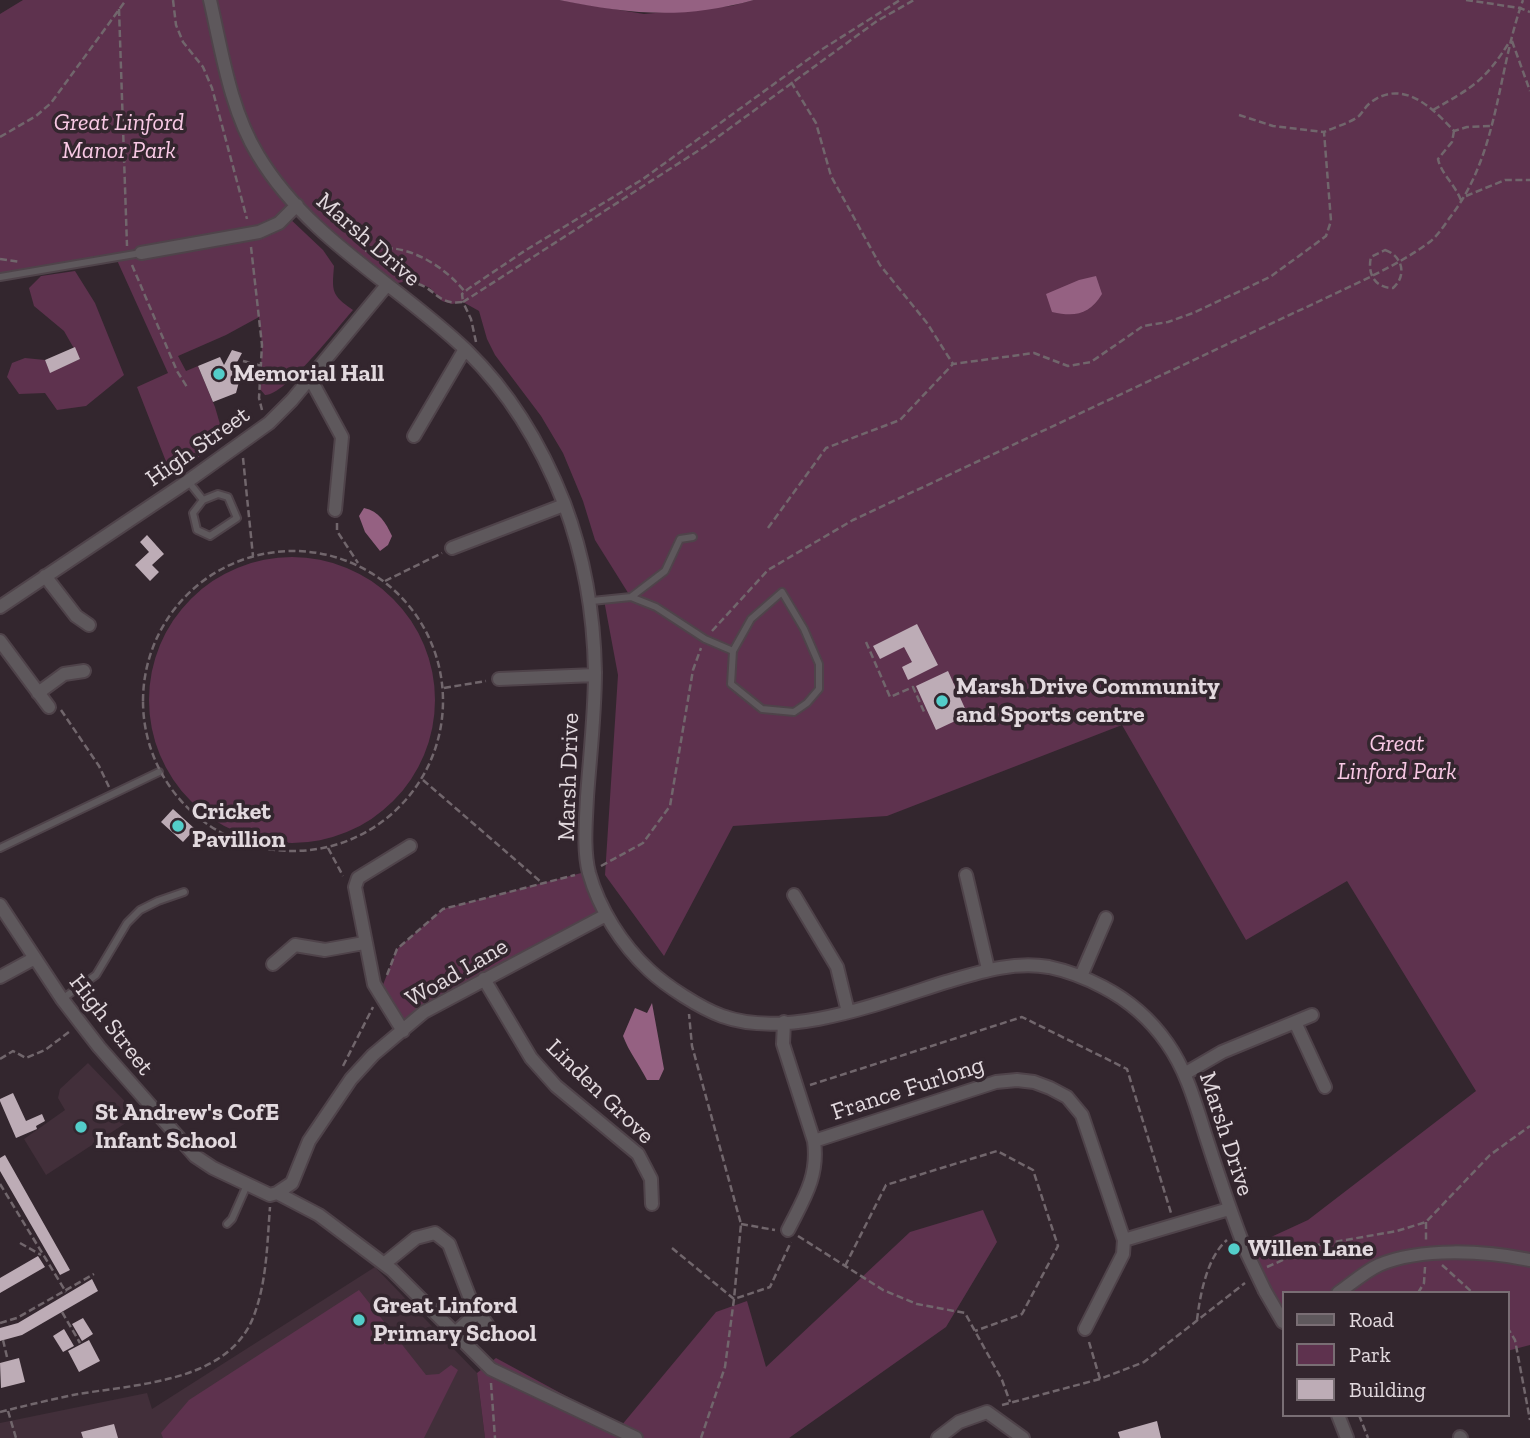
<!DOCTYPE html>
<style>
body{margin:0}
#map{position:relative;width:1530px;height:1438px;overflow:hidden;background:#33262e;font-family:"Zilla Slab",serif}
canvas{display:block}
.legend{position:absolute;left:1282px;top:1291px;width:228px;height:126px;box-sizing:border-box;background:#33262e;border:2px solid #796e74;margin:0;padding:9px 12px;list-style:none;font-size:21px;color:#e2d9de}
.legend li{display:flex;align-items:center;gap:14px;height:35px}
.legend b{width:35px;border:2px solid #796e74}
</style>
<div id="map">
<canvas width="1530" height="1438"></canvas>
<ul class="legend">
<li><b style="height:9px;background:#5e585c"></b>Road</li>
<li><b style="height:19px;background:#5e324e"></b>Park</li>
<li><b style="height:19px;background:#bdacb6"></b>Building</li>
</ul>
</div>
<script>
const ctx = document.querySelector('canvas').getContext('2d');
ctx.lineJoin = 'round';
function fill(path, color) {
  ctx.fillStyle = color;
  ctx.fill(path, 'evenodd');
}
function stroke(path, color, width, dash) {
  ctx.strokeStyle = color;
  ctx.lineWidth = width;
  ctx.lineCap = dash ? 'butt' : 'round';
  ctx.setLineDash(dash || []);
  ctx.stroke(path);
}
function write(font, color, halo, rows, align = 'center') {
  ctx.font = font + ' "Zilla Slab",serif';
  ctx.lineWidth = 7;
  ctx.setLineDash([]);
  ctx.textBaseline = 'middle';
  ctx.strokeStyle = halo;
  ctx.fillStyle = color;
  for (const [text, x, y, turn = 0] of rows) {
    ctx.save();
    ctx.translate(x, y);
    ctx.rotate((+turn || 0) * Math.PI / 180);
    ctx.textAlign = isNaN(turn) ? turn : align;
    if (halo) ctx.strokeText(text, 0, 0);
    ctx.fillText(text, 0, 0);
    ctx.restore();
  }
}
fill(new Path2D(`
 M88 1063 138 1115 46 1175 24 1139 65 1110 58 1098 60 1089Z
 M375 1267 477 1373 485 1438H0V1423L147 1393 152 1409Z`), '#422f3a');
fill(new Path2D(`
 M23 0H559L644 14 731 6 754 0H1530V1345L1507 1351V1293H1283V1322L1245 1249 1308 1220 1476 1091 1347 881 1246 940 1122 725 887 816 733 826 664 956 605 875 618 675 604 600 630 596 595 540 583 501 563 453 541 416 495 355 487 339 479 311 463 302 452 304 442 301 430 288 419 283 403 282 387 285 297 206 287 216 323 250 334 266C332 291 331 295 353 310 338 327 285 396 265 395L260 389 262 345 259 317 226 335 178 356 186 371 198 366 215 407 224 438 172 477 137 387 168 373 116 258 0 278V14Z
 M75 271 95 303 124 375 86 406 57 410 45 393 19 394 7 377 12 363 25 358 45 360 50 372 80 359 64 331 34 306 29 288 41 276Z
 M149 700a143 143 0 1 1 286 0a143 143 0 1 1-286 0Z
 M589 871 606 915 403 1031 379 995 397 949 443 909Z
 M983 1210 997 1242 946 1327 789 1438H485L477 1373 496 1358 621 1426 716 1312 747 1301 766 1367 910 1232Z
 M359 1290 426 1375 439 1374 451 1365 458 1370 424 1438H163L161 1433 189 1400Z`), '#5e324e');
fill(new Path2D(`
 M559 0H754C681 20 631 14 559 0Z
 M1096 276 1102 294C1089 315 1075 317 1052 312L1046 294 1079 280Z
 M364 508C379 511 386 523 392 536L388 545 380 551 365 532 359 516Z
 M652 1003 664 1069 659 1080H647C639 1064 629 1052 623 1036L635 1008 647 1013Z`), '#956182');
fill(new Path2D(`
 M75 347 80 359 50 373 45 360Z
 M232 350 242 353 235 366 239 382 236 393 213 402 198 366 220 357 224 365Z
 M147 535 164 554 152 565 159 572 150 581 135 565 149 552 140 542Z
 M917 624 938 665 908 680 902 667 912 662 904 647 880 659 873 646Z
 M948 671 968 715 936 730 916 686Z
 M173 809 195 829 183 842 161 822Z
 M13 1093 26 1121 42 1114 45 1121 36 1126 37 1129 16 1138 0 1101V1099Z
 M5 1155 70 1270 60 1275 0 1171V1158Z
 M38 1256 45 1267 0 1293V1278Z
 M92 1279 98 1291 22 1335 0 1341V1328L18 1323Z
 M83 1318 93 1334 82 1341 72 1324Z
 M64 1329 74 1346 63 1352 53 1336Z
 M89 1340 100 1361 79 1372 68 1351Z
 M19 1358 25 1382 1 1388 0 1363Z
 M1157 1421 1161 1438H1120L1118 1432Z
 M114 1424 118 1438H83L81 1432Z`), '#bdacb6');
const service = new Path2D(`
 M0 277 141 253
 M188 481 203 500 218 494 228 497 237 518 210 536 197 530 193 513 203 500
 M782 592 804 629 819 664V689L807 703 794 712 762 709 731 684 733 651 751 619Z
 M631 597 665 571 680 539 693 537
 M592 601 631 597 656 607 705 639 733 651
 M0 848 159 772
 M62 999 96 975 127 923 140 910 158 901 184 892
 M227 1224 232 1219 247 1185`);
const minor = new Path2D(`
 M210 0C222 52 230 109 258 155 309 240 398 284 467 351 511 394 542 447 564 503 585 559 594 613 595 672 595 713 590 755 587 797 586 821 583 849 589 873 599 909 622 945 649 970 666 986 700 1008 722 1016 788 1040 882 1002 946 982 980 972 1013 961 1049 967 1068 971 1086 978 1103 987 1128 1000 1151 1020 1167 1043 1188 1073 1196 1106 1207 1140 1219 1177 1231 1213 1245 1249
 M141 253 259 232 279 223 297 205
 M310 378 342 437 335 510
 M414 436 465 349
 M452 548 564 505
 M45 576 76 616 89 625
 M0 607 188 481 269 423 292 400 387 285
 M0 641 49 707
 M499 679 595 675
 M38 693 64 674 84 671
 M966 875 988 969
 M794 895 837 967 848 1012
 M0 905 62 999 99 1047 195 1156 213 1168 270 1195 277 1193 292 1183 309 1141 351 1079 373 1055 424 1012 606 915
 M273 964 295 945 325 950 364 943
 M1081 976 1106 918
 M0 977 35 958
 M484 979 531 1058 556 1086 638 1154 651 1179 652 1204
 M784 1022 783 1044 814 1141 996 1082 1017 1080 1034 1082 1050 1088 1067 1097 1082 1115 1124 1240 1229 1209
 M1295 1022 1312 1015
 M403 1031 374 984 355 887 358 878 410 846
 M1186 1073 1222 1052 1295 1022 1325 1087
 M277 1193 319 1215 392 1270 491 1369 636 1438
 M788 1230C803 1200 819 1177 814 1141
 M384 1264 416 1238 435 1233 449 1244 471 1301 495 1336
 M1265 1291 1283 1322
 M1338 1293C1351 1284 1364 1272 1379 1265 1421 1247 1486 1251 1530 1260
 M1085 1329 1123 1254 1124 1240
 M454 1334 478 1312
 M1338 1415 1347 1438
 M1460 1437 1461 1438
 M938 1438 959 1422 987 1412 1023 1438`);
stroke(service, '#4f434a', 10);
stroke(minor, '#4f434a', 16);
stroke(new Path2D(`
 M173 0 176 25 183 42 203 67 212 88 247 219
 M1466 0 1520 8 1530 12
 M119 9 127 246
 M1512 41 1530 91
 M791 82 816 123 831 176 880 265 927 323 953 364
 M1433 110C1473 87 1485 81 1510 41
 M1239 115 1273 126 1324 132
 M1454 131 1452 142 1438 159C1441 174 1456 185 1462 203
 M0 137 36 116 51 103 126 0
 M1466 196 1505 180H1530
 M251 247 262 345 259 398 262 410
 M1385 250C1403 256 1407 276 1393 288 1375 288 1367 274 1371 257Z
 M365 251C401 239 443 264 465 292
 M0 259 20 262
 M132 265 177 371 187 387
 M408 282C436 284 434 306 463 302L462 294 468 289 526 250 643 179 821 50 900 0
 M476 342 471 319 463 302 704 147 877 21 914 0
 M243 361 262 366
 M243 458 253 556
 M337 523V531L358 563
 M768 528 826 448 900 420 953 364 1034 353 1068 366 1091 362 1143 326 1168 322 1193 313 1270 277 1314 245 1326 236 1331 221 1324 132C1335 127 1350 123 1359 116 1363 112 1365 107 1370 103 1402 78 1432 107 1454 131L1467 127 1492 126
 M143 701a150 150 0 1 1 300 0a150 150 0 1 1-300 0Z
 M385 581 442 553
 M712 631 768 570 853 520 1362 281C1386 269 1410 257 1431 241 1439 234 1445 224 1451 216 1499 153 1497 72 1523 0
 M866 642 890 697 913 687 925 714
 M444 688 486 681
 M61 710 99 766 109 787
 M423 780 541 882
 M328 848 343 876
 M601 866 643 843 670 806 693 670 701 648
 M387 975 397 949 443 909 575 875
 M0 1059 13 1051 26 1058 45 1050 69 1032
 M343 1066 373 1007
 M810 1085 1022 1017 1127 1069 1171 1213
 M0 1184 66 1292
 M1426 1222V1240
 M741 1224 775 1230
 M798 1236 883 1290 917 1304 965 1313 1002 1380 1010 1402
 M20 1243 41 1255
 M672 1248 734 1299 741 1224 692 1046 689 1014
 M1442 1265 1473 1293
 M845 1266 886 1185 997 1151 1033 1170 1058 1246 1022 1314 975 1331
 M1267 1267 1317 1245 1397 1231 1426 1222 1490 1155 1530 1126
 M1418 1293 1424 1283 1425 1267
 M62 1312 80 1343
 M1197 1320C1200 1295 1207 1257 1227 1240
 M0 1323 17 1318 94 1274
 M1507 1327 1515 1340 1530 1420
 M3 1340 7 1357
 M1089 1342 1100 1379
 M491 1383 495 1438
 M1002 1405 1100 1379 1144 1362 1245 1283
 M8 1411 16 1438
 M0 1412C24 1406 49 1400 73 1395 132 1384 226 1384 253 1318 267 1282 267 1245 270 1207
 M1359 1415 1368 1438
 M701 1438 725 1367 734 1299 770 1287 791 1242`), '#71666c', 2.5, [7, 3.5]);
stroke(service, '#5e585c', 6);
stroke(minor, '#5e585c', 12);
const minorBridge = new Path2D(`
 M1245 1249 1265 1291`);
stroke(minorBridge, '#4f434a', 16, []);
stroke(minorBridge, '#5e585c', 12);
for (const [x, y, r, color] of [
 [219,374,7,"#53cdc9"],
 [942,701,7,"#53cdc9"],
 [178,826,7,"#53cdc9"],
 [81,1127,7,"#53cdc9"],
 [1234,1249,7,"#53cdc9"],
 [359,1320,7,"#53cdc9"]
]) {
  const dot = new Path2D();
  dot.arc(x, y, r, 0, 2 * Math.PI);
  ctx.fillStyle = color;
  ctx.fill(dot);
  stroke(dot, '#33262e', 2.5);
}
write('italic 24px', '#f9c9e5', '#33262e', [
 ["Great Linford",119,123],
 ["Manor Park",119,151],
 ["Great",1397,744],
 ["Linford Park",1397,772]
]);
write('24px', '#e2d9de', '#33262e', [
 ["Marsh Drive",368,240,41],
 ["High Street",198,447,-35],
 ["Marsh Drive",569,777,-88],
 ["Woad Lane",457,973,-30],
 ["High Street",111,1025,52],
 ["France Furlong",908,1089,-18],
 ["Linden Grove",600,1092,44],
 ["Marsh Drive",1226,1134,72]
]);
write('bold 24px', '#e2d9de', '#33262e', [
 ["Memorial Hall",233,374],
 ["Marsh Drive Community",956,687],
 ["and Sports centre",956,715],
 ["Cricket",192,812],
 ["Pavillion",192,840],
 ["St Andrew's CofE",95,1113],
 ["Infant School",95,1141],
 ["Willen Lane",1248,1249],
 ["Great Linford",373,1306],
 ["Primary School",373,1334]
], 'left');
</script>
